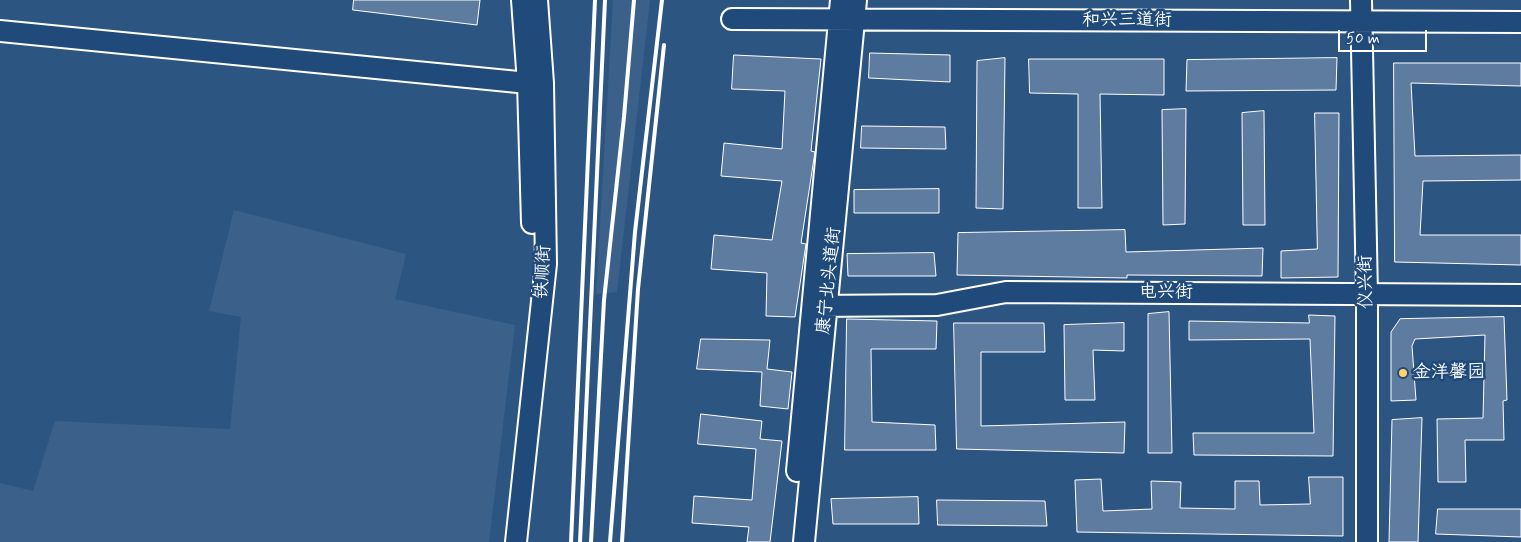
<!DOCTYPE html>
<meta charset="utf-8">
<style>
body{margin:0}
#map{position:relative;width:1521px;height:542px;overflow:hidden;background:#2c5582;font-family:Mynerve,sans-serif}
canvas{display:block}
.scale{position:absolute;left:1338px;top:30px;width:89px;height:22px;box-sizing:border-box;border:2px solid #fff;border-top:0;padding-left:6px;font-size:15px;line-height:18px;white-space:nowrap;color:#fff;-webkit-text-stroke:4px #1f4a7a;paint-order:stroke}
</style>
<div id="map">
<canvas width="1521" height="542"></canvas>
<div class="scale">50 m</div>
</div>
<script>
const ctx = document.querySelector('canvas').getContext('2d');
ctx.lineJoin = 'round';
function fill(path, color) {
  ctx.fillStyle = color;
  ctx.fill(path, 'evenodd');
}
function stroke(path, color, width, dash) {
  ctx.strokeStyle = color;
  ctx.lineWidth = width;
  ctx.lineCap = dash ? 'butt' : 'round';
  ctx.setLineDash(dash || []);
  ctx.stroke(path);
}
function write(font, color, halo, rows, align = 'center') {
  ctx.font = font + ' Mynerve,"LXGW WenKai TC",sans-serif';
  ctx.lineWidth = 5;
  ctx.setLineDash([]);
  ctx.textBaseline = 'middle';
  ctx.strokeStyle = halo;
  ctx.fillStyle = color;
  for (const [text, x, y, turn = 0] of rows) {
    ctx.save();
    ctx.translate(x, y);
    ctx.rotate((+turn || 0) * Math.PI / 180);
    ctx.textAlign = isNaN(turn) ? turn : align;
    if (halo) ctx.strokeText(text, 0, 0);
    ctx.fillText(text, 0, 0);
    ctx.restore();
  }
}
fill(new Path2D(`
 M613 0H650L617 292 596 294Z
 M234 210 406 254 395 299 515 325 489 542H0V483L33 491 55 421 230 429 241 317 209 311Z`), '#3b618b');
const building = new Path2D(`
 M354 0H480L477 25 353 10Z
 M870 53 950 55V82L869 78Z
 M734 55 821 59 811 151 815 152 801 243 806 244 795 317 766 316 767 273 711 269 714 235 772 240 782 181 721 176 724 143 782 149 785 91 732 89Z
 M1005 58 1003 209 976 208 977 61Z
 M1337 58 1336 90 1186 91 1187 60Z
 M1029 59H1164V95L1100 94 1102 208H1078V94L1030 93Z
 M1394 63H1521V86L1411 83 1415 156 1521 155V180L1423 181 1420 235H1521V265L1395 262Z
 M1186 109 1185 224 1163 225 1162 110Z
 M1264 111 1265 225H1243L1242 113Z
 M1315 113H1339L1338 277 1281 278V251L1317 249Z
 M862 126 945 127 946 149 861 148Z
 M939 189V213H854V190Z
 M1125 230 1126 252 1263 248 1262 276 1127 275V278L957 275 958 233Z
 M934 253 936 276H848L847 254Z
 M1169 312 1172 453H1148V314Z
 M1309 315 1335 316 1333 456 1194 455 1193 433H1314L1310 339 1189 340V321L1309 323Z
 M1504 317 1507 400 1503 401 1504 440H1465L1466 482H1438L1437 419 1483 418 1485 335 1415 339 1412 346 1416 400 1391 401V332L1400 319Z
 M847 319 937 321 936 349H871L872 422 935 425 936 450H845Z
 M954 323H1044L1045 352H981V426L1125 422 1124 453 957 449Z
 M1124 323V351L1093 350 1095 400H1065L1064 325Z
 M701 339 770 340 767 369 792 372 788 409 760 406 762 372 697 369Z
 M701 414 762 421 760 439 782 441 770 542H747L749 527 692 523 694 496 752 500 756 449 698 444Z
 M1422 418 1418 542H1389L1392 420Z
 M1309 477H1343V536L1077 532 1075 480 1101 479 1103 511 1152 509 1151 481 1181 482 1180 508 1235 509V481H1259L1260 505 1310 504Z
 M918 497 919 524H833L831 499Z
 M937 500 1045 501 1047 526 938 525Z
 M1438 509H1521V537L1436 534Z`);
fill(building, '#5e7c9f');
stroke(building, '#fff', 1);
const secondary = new Path2D(`
 M522 0 528 83 532 223
 M1361 0 1367 294V542
 M732 19 1521 22
 M0 31 528 83
 M813 306 937 305 1006 292 1521 295
 M797 471 841 0
 M516 542 546 264 543 83 537 0
 M804 542 856 0`);
stroke(secondary, '#fff', 24);
stroke(secondary, '#1f4a7a', 20);
stroke(new Path2D(`
 M571 542 595 0
 M580 542 605 0
 M591 542 604 300 624 117 634 0
 M610 542 635 232 662 0
 M622 542 638 289 664 45`), '#fff', 4);
for (const [x, y, r, color] of [
 [1403,373,5,"#ffd166"]
]) {
  const dot = new Path2D();
  dot.arc(x, y, r, 0, 2 * Math.PI);
  ctx.fillStyle = color;
  ctx.fill(dot);
  stroke(dot, '#1f4a7a', 2);
}
write('18px', '#fff', '#1f4a7a', [
 ["和兴三道街",1127,21],
 ["铁顺街",544,272,-87],
 ["康宁北头道街",830,281,-84],
 ["仪兴街",1367,282,-91],
 ["电兴街",1166,293]
]);
write('18px', '#fff', '#1f4a7a', [
 ["金洋馨园",1413,373]
], 'left');
</script>
